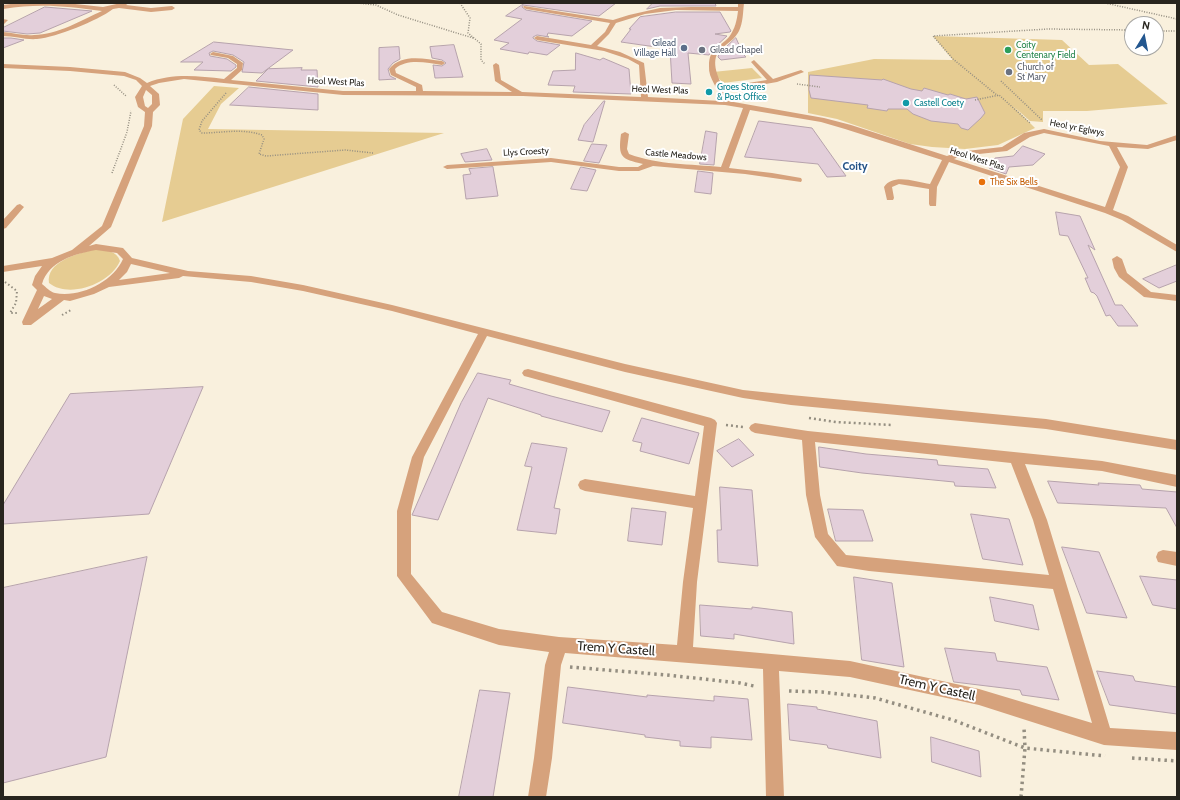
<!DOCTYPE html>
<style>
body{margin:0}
#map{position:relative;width:1180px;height:800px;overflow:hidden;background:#f9f0dd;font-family:Cabin,sans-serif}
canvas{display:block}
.frame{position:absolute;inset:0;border:4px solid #28251e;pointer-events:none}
.north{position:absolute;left:1124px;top:16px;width:40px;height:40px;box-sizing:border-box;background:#fff;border:1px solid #a9a8a5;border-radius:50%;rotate:10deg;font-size:11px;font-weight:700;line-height:16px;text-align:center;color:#28251e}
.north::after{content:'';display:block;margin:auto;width:14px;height:18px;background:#23578f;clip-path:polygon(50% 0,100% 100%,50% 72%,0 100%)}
</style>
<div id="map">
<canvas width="1180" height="800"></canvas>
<div class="frame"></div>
<div class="north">N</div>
</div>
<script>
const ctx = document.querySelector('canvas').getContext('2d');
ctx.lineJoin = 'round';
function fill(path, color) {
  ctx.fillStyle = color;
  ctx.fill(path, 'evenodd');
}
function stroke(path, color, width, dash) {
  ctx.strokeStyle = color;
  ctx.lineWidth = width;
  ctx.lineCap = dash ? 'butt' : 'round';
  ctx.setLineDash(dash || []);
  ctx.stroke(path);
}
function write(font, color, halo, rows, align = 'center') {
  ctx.font = font + ' Cabin,sans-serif';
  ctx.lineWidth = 4;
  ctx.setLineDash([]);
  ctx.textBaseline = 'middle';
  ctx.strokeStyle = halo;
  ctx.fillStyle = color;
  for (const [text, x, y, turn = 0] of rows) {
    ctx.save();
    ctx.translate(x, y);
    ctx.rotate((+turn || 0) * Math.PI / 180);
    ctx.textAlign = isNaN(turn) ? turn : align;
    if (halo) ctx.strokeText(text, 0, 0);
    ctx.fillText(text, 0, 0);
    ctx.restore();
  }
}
fill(new Path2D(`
 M933 36 1062 40 1089 65 1118 64 1168 104 1087 111H1043V122L1030 121 1013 106 1035 128 998 145 965 149 932 147 910 144 837 119 808 113V72L874 59 953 60Z
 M752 68 762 78 723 83 713 72Z
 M214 86 239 88 221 104 208 129 444 133 162 222 183 119Z
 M92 250C103 250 116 249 120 261 110 284 69 299 49 283 46 262 76 254 92 250Z`), '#e6cc92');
const building = new Path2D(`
 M525 3H616L599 16 523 5 522 7 526 10 592 21 572 36 548 33 547 36 549 37 537 35 533 37V38L537 41 560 45 547 55 529 52 528 54 500 49 509 43 494 40 522 19 506 16Z
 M653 3H715L716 6H660L647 9Z
 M45 7 92 11 40 33 27 34 3 31V28Z
 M676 12H720L731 31 730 32 715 34 727 36 714 48 709 55 688 53 691 84 672 83 670 49H667V47L663 48 621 42 631 29H629L640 17Z
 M3 38H11L24 40 3 48Z
 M736 38 740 47V51L746 57 721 60 718 57 719 54Z
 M214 42 293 50 262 73 242 72 244 62 233 55 213 51 209 53 210 56 227 59 236 65V67L231 71 194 70 203 62H181Z
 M454 45 463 77 435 78 433 65 442 66 446 63 442 60 432 58 430 47Z
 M399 47 400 59 393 63 388 69 390 76 396 79 379 80V48Z
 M576 53 600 60 603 58 629 69 631 94 573 92 575 86 548 85 553 71 575 70Z
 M302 68 301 70H317L318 87 256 81 268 69Z
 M810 75 882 80 883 79 911 89 922 91 924 88 948 95 950 94 966 99 977 97 985 113 981 118 968 130 961 128 958 124 931 121 913 114 907 109H888L887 111 867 108 868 105 811 98 809 90Z
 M249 87 318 94V110L230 105Z
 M604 101H605L593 142 578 140 584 125Z
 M759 121 812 128 846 176 827 177 818 164 745 157Z
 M706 131 717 133 714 165 700 164Z
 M592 144 607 145 599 163 584 161Z
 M1023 146 1045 154 1033 165 1009 167 1006 174 989 168 995 158 1013 156Z
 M487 149 492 160 465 162 461 154Z
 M493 167 498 196 466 199 463 175 471 174 469 169Z
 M581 167 596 170 587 191 571 189Z
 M698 171 713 173 711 194 695 192Z
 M1056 212 1080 216 1095 250 1088 245 1115 305H1122L1138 326H1118L1110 315 1106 316 1097 296 1094 293 1091 292 1085 278H1088L1068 236 1060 235Z
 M1177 265V281L1159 288 1143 279Z
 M478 373 511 380 509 384 551 396 610 411 602 432 541 416V415L488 398 438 520 412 515 461 403Z
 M203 387 149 514 3 524V505L70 394Z
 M642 418 699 433 689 464 640 451 642 443 633 441Z
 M739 439 754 455 732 467 717 451Z
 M532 443 567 448 554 508 560 509 556 534 517 530 532 467 525 466Z
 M819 447 866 454 937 460 938 465 988 469 996 488 955 486 954 482 862 473 820 467Z
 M1048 481 1099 485 1098 483 1140 485 1142 489 1177 492V528L1166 508 1058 503Z
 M720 487 752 490 758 566 718 562 717 530H721Z
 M632 508 666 512 662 545 628 541Z
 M828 509 863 510 873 541H836Z
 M971 514 1009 519 1023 565 983 559Z
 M1062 547 1099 552 1127 618 1087 613Z
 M147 557 106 757 3 783V588Z
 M1140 576 1177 580V609L1153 605Z
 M854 577 892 583 904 667 862 660Z
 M990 597 1033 605 1039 630 995 621Z
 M700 605 752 609V607L792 612 794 644 734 634V639L701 636Z
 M945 648 995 653 997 661 1047 667 1059 700 1022 695 1020 690 954 682Z
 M1097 671 1133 676 1135 681 1177 687V714L1110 705Z
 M568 687 647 697V695L714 701V696L748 699 752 740 711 737V748L680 746V741L645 737V735L563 723Z
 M480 690 510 693 493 797H459Z
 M788 704 817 707V709L877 721 881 758 828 748 827 745 790 740Z
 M931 737 979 751 981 777 932 762Z`);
fill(building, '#e3cfda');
stroke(building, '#b6a2ac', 1);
stroke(new Path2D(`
 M358 3 376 5 398 15 473 38
 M460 3 470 18 468 33 481 44V60L485 64
 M1105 3 1177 19
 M1156 31H1177
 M1001 81 1042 120
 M797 84 820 87
 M114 85 126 96
 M226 93 202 121 199 130 202 133C222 133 242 128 262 135L264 139 259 154 266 156 345 150 373 153
 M998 96 953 59 933 36 1048 29 1132 30
 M975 100 999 95 1030 123
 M112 173 127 132 131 111`), '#948e81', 1.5, [1, 1.5]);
stroke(new Path2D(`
 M5 282 17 291 16 303 10 313H17
 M62 315 71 310`), '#948e81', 2, [1.5, 2.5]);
stroke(new Path2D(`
 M809 418 836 422 891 425
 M726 425 743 427`), '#948e81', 2.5, [2, 3]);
stroke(new Path2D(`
 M570 667 667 675 740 683 754 686
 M789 691 822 692 875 698 953 720 1025 748 1105 756
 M1132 758 1177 761
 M1021 797 1025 748 1024 728`), '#948e81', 3.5, [2.5, 4]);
fill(new Path2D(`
 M18 3H66L103 7 121 3H129L126 5 151 8 172 6 175 8 172 10 151 12 119 8 113 9C97 21 57 37 37 39 26 40 14 36 3 36V32C14 33 24 36 34 35 57 35 82 20 102 11 66 6 39 3 3 9V5Z
 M738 3H744C743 12 743 23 739 31 735 39 728 43 721 49 710 59 717 76 723 87L767 80 751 62 754 60 773 79 801 70 804 72 777 82 725 91 728 101 824 118 851 125 947 156 958 152 1002 147 1024 133 1044 129 1100 141 1147 145 1177 135V140L1148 149 1117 147 1128 167 1113 210 1128 216 1177 245V252L1122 220 1105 213 949 162 937 187 936 206H930L929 204V189L899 184 892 187 894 198 893 200H887L884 187C893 173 916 182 930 184L942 160 845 129 821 122 750 110 729 168 772 173 801 178 802 180 801 182 745 174 653 166 639 171H619L551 162 447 169 443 167 447 165 551 158 619 167H638L643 164C621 159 618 157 621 134L625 132 629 134 627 149 629 154C658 165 691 164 721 167L743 108 725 105 523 96 343 95 184 79 159 83 150 86 159 94 160 105 153 112 152 126 111 227 89 246 96 244 123 248 132 258 188 271 251 276 303 285 392 305 625 364 743 390 791 395 1046 419 1177 440V450L1046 429 791 405 743 398 625 372 487 336 424 457 411 511V574L442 612 499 629 559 637 677 645 683 582 693 508 585 491 580 489 578 485 580 481 585 479 695 496 704 426 528 377 524 376 522 373 524 370 528 369 711 418 715 420 717 423 697 582 693 647 850 661 979 689 1092 723 1053 589 869 571 837 566 815 537 806 495 802 440 755 433 751 431 749 428 751 425 755 423 808 431 1102 461 1177 475V487L1102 471 1025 464 1047 520 1110 728 1177 732V750L1104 745 979 705 850 677 779 671 784 797H766L763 669 565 653 561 665 552 758 546 797H528L534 758 545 665 549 652 499 645 432 623 397 576V511L412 457 478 334 392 311 303 291 251 282 183 276 179 278 109 287 94 294 70 301 64 300 31 325H23L22 322 37 290 32 285 35 276 42 266 3 272V266L52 258 72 250 102 226 144 126 145 112 138 107 135 97 142 86 136 80 124 76 70 71 3 68V64L70 67 125 72 140 78 147 83C172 73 197 76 224 79L237 68V64L228 58 211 55 210 54 213 52 233 56 243 63 242 70 231 80 343 91H416V87L391 75 389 69C402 53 424 59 442 61L445 63 442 65C427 63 407 58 395 69L396 73 422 85 423 91 512 92 495 81 493 65 496 63 499 65 501 80 522 92 641 97 639 65 628 59 604 51 537 40 534 38 537 36 591 45 605 32 610 23 526 9 523 7 524 6 613 20 629 15 660 8 691 7H738ZM676 10 738 11C737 20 735 29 729 37 719 48 709 48 709 66 708 79 719 88 721 101L648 97 644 63 620 52 597 46 609 34 616 23 645 14ZM146 90 152 95V104L148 108 145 106 143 97ZM1044 133 1109 146 1120 167 1105 207 954 159 960 156 1007 151 1030 137ZM96 250 117 253 123 259C113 282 80 298 55 293 50 292 46 287 42 284 49 261 74 254 96 250ZM131 264 170 273 119 280 127 272ZM44 296 52 299 38 309ZM815 442 1011 463 1033 520 1049 575 846 555 828 534 820 495Z
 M3 19 8 20 3 25Z
 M20 204 24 207 6 228 3 229V220L17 205Z
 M1117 256 1122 259 1127 273 1151 292 1177 295V301L1144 297 1119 277 1114 268 1112 259Z
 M1163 550 1177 552V566L1158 562 1156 557 1158 552Z`), '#d6a27c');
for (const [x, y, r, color] of [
 [684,48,4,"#5c6f8a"],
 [702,50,4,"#6b7280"],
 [1008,50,4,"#2e9e5b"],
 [1009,72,4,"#6b7280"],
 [709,92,4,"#0f9aa8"],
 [906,103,4,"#0f9aa8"],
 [982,182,4,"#e8710a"]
]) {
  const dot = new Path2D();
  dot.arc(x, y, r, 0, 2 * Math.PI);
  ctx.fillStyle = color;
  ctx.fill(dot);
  stroke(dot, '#fff', 1.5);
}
write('9px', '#4e5e75', '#fff', [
 ["Gilead",676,43],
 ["Village Hall",676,53]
], 'right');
write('9px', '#27864d', '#fff', [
 ["Coity",1016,45],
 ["Centenary Field",1016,55]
], 'left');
write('9px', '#5b616d', '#fff', [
 ["Gilead Chapel",710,50],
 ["Church of",1017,67],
 ["St Mary",1017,77]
], 'left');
write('9px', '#28251e', '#fff', [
 ["Heol West Plas",336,82,3],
 ["Heol West Plas",660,90,2],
 ["Heol yr Eglwys",1077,128,11],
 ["Llys Croesty",526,152,-3],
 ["Castle Meadows",676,155,5],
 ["Heol West Plas",977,159,18]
]);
write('9px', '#0d838f', '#fff', [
 ["Groes Stores",717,87],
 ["& Post Office",717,97],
 ["Castell Coety",914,103]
], 'left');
write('9px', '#c56008', '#fff', [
 ["The Six Bells",990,182]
], 'left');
write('bold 11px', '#255488', '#fff', [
 ["Coity",855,167]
]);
write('13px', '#28251e', '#fff', [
 ["Trem Y Castell",616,649,4],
 ["Trem Y Castell",937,688,13]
]);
</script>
